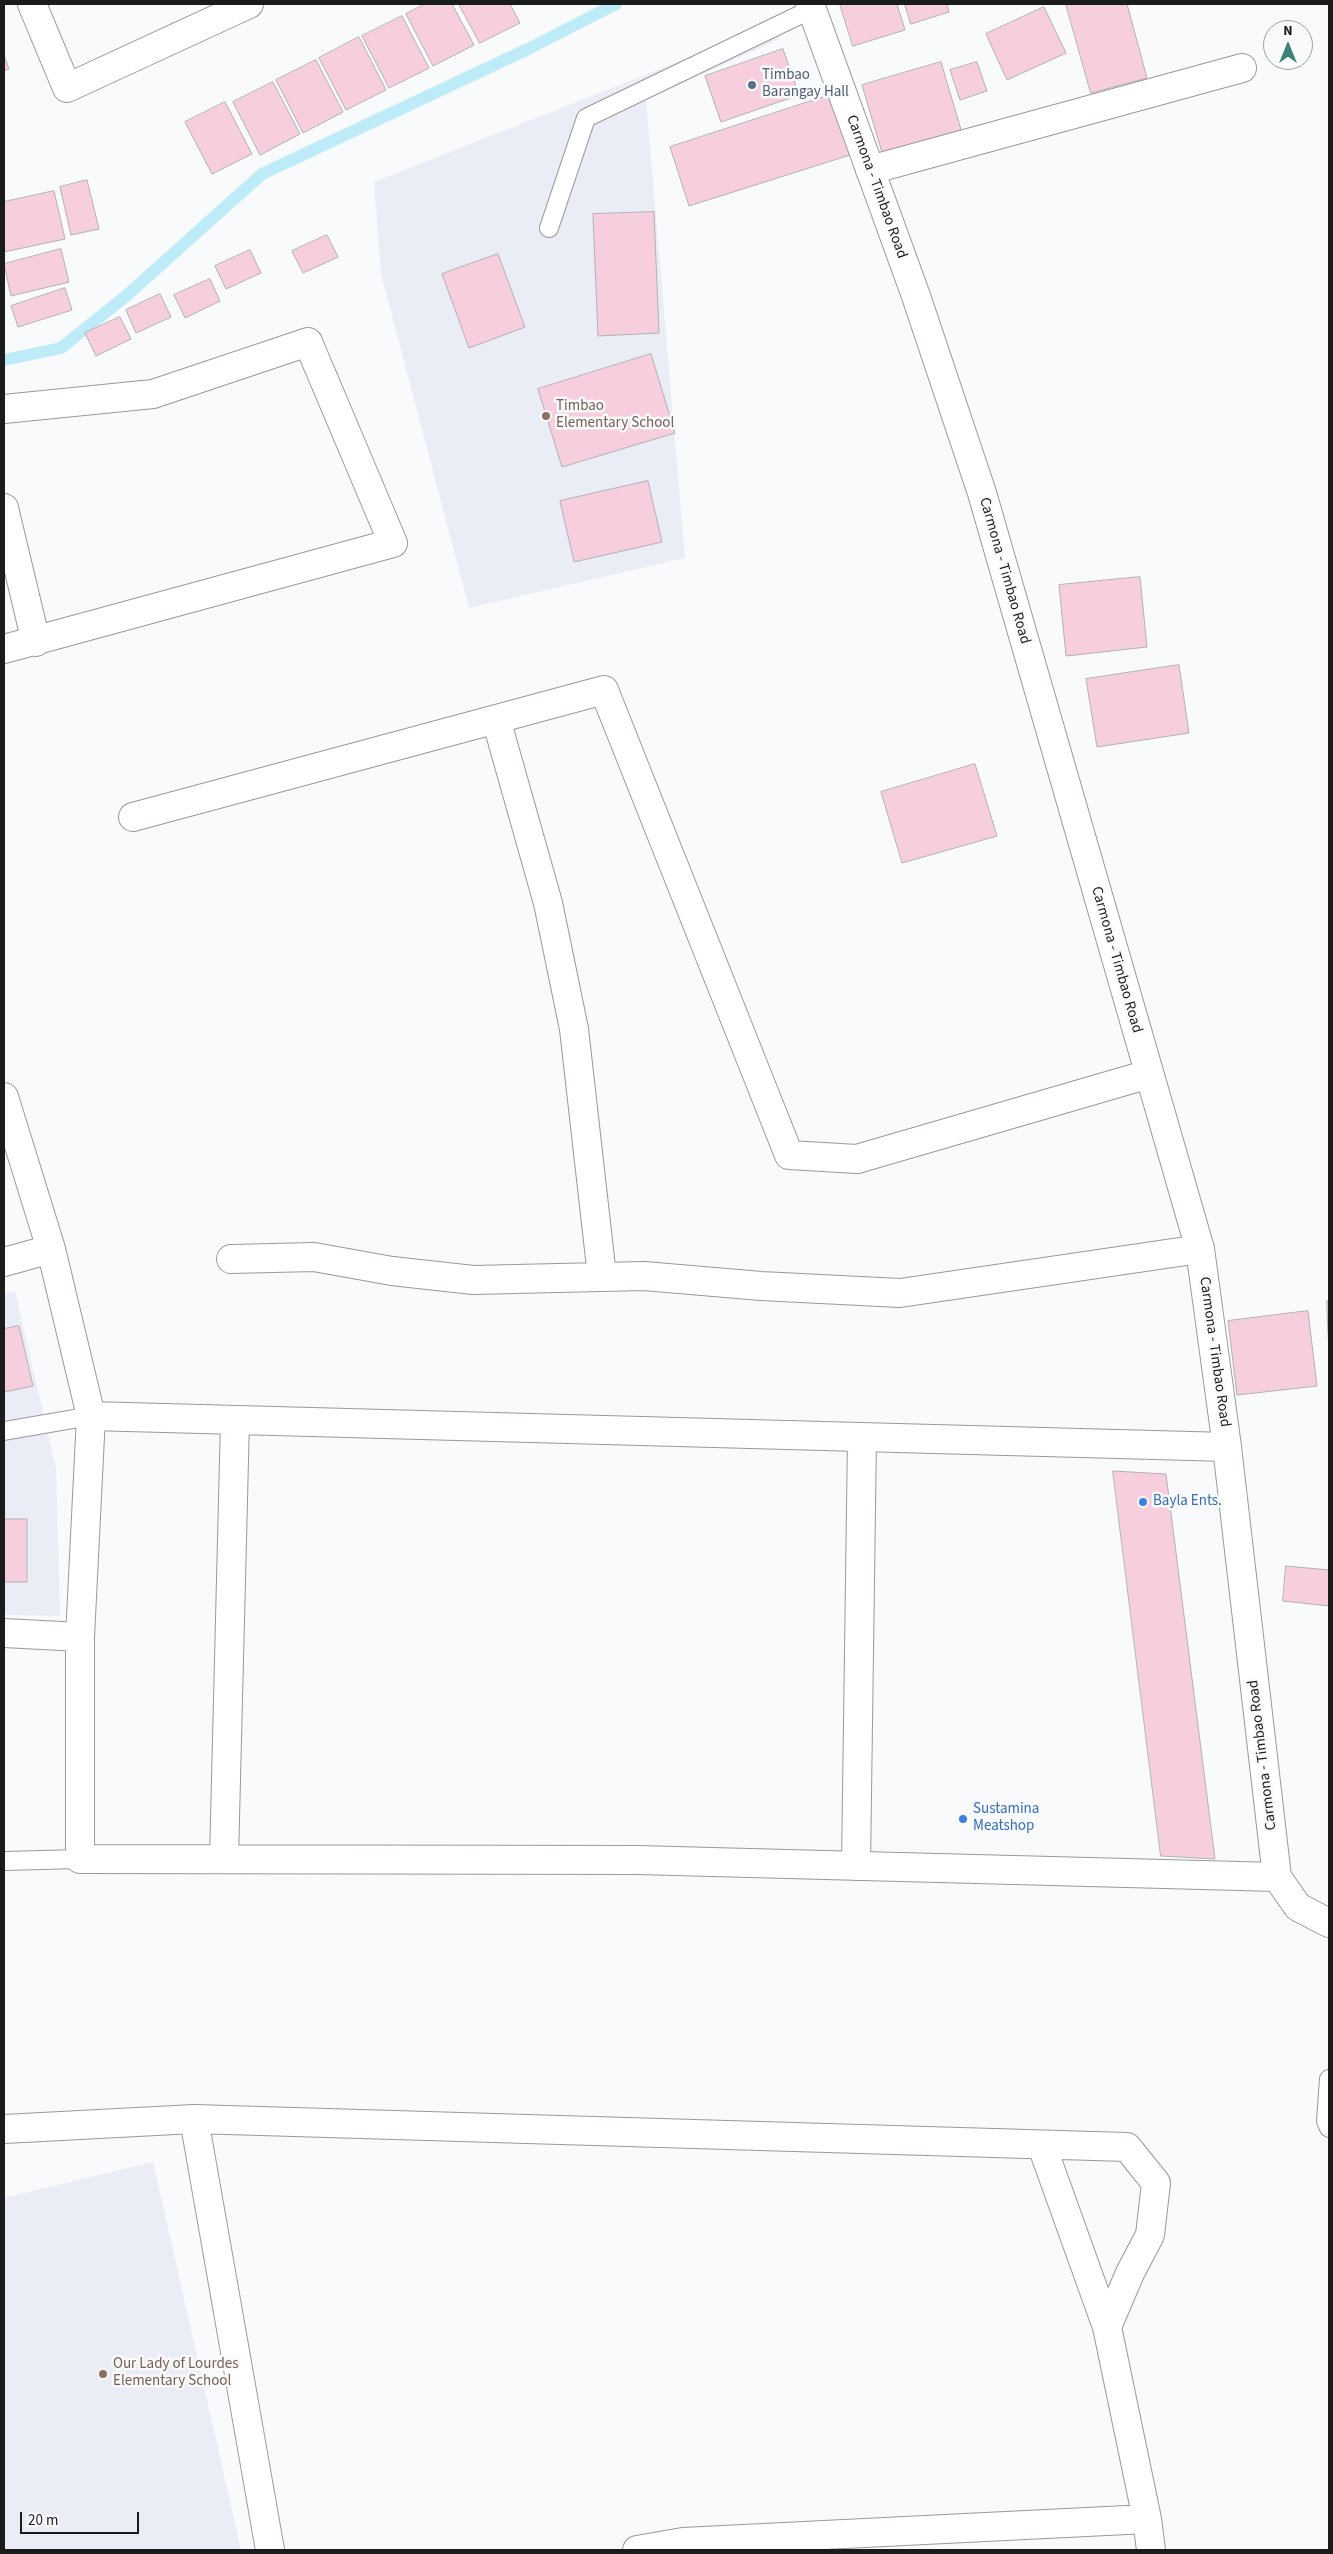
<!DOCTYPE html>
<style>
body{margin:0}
#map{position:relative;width:1333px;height:2554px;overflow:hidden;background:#f9fafb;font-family:"Source Sans 3",sans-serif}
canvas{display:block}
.frame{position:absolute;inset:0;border:5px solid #1a1b1b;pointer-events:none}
.north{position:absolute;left:1263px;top:20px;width:50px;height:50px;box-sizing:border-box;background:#f9fafb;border:1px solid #a0a1a1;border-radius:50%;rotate:0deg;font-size:14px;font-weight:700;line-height:20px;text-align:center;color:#1a1b1b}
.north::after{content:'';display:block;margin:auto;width:18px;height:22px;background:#3f8275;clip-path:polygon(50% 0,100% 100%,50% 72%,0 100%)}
.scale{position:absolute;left:20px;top:2512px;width:119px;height:22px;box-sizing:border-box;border:2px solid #1a1b1b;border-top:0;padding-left:6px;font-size:15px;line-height:18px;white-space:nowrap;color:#1a1b1b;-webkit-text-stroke:4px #f9fafb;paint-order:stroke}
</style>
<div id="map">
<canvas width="1333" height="2554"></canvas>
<div class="frame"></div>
<div class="north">N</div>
<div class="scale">20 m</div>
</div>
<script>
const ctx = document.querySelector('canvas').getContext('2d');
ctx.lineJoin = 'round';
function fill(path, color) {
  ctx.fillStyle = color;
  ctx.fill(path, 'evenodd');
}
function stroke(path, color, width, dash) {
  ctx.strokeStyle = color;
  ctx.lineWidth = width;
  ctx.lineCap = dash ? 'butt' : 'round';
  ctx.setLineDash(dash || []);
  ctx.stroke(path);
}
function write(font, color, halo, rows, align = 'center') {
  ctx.font = font + ' "Source Sans 3",sans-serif';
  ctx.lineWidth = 5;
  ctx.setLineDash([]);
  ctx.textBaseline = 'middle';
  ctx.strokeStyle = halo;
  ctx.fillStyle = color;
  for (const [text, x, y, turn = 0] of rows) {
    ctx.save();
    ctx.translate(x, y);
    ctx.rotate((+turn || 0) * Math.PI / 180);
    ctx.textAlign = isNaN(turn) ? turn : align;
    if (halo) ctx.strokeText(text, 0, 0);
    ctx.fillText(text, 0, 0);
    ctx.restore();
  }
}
fill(new Path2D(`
 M774 24 780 39 646 100 685 558 469 608 381 274 374 182Z
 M15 1291 56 1469 60 1616 4 1615V1294Z
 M153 2162 241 2550H4V2198Z`), '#eaedf6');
stroke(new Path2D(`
 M4 360 61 348 126 296 262 174 528 49 616 4`), '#bdebf8', 12);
const building = new Path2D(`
 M425 4H452L474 45 433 66 406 14Z
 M459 4H510L520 23 480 43Z
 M840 4H897L905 30 853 46Z
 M905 4H947L949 12 911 24Z
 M1066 4H1127L1147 78 1091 93Z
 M1044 7 1066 53 1007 80 986 34Z
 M402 16 429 68 389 88 362 36Z
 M359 37 386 90 346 110 319 58Z
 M783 49 799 95 721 122 705 76Z
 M4 55 9 69 4 71Z
 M316 60 343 112 303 133 276 80Z
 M941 62 962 133 883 156 862 85Z
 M977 62 987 91 960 100 950 70Z
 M273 82 300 134 260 155 233 102Z
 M830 95 850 155 689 206 670 147Z
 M225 102 252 154 212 174 185 122Z
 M87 180 99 229 71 235 60 187Z
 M54 191 65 239 4 252V202Z
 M654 212 659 333 598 336 593 214Z
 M327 235 338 257 303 273 292 251Z
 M61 249 69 282 11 296 4 264Z
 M250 250 261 273 226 289 215 266Z
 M498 254 525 327 469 348 442 274Z
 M210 279 220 301 185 318 174 295Z
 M65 288 72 310 18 327 11 306Z
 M160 294 171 317 136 333 126 310Z
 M120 317 131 339 96 356 85 333Z
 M651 354 675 433 562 467 538 389Z
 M648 481 662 542 574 562 560 501Z
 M1140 577 1147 647 1066 656 1059 585Z
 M1179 665 1189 733 1097 747 1086 679Z
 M975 764 997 836 902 863 881 792Z
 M1327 1301H1329V1353Z
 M1308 1311 1317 1386 1237 1395 1228 1321Z
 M19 1326 33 1386 4 1392V1329Z
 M1113 1471 1166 1474 1215 1859 1161 1856Z
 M4 1519H27V1582H4Z
 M1286 1566 1329 1570V1606L1283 1601Z`);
fill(building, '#f7cedd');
stroke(building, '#b3b1b2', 1);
const lane = new Path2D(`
 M549 228 586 118 812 9
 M4 1431 91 1416
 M4 1861 80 1859
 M1329 2079 1326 2121 1329 2128`);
const street = new Path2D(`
 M32 4 67 88 249 4
 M870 170 1242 68
 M4 409 153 394 308 342 393 543 4 649
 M4 508 36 642
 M496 719 548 903 574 1029 602 1276
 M133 817 604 690 789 1155 857 1159 1149 1074
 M4 1097 51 1249 91 1416 80 1637V1859L637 1860 1277 1877
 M231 1259 314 1257 392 1271 473 1280 644 1276 761 1286 900 1293 1200 1249
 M4 1262 51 1249
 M91 1416 1227 1447
 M4 1633 80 1637
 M224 1859 235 1420
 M856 1866 862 1437
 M194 2119 270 2550
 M4 2129 194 2119 1127 2147 1156 2183 1150 2235 1130 2273 1107 2327
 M1042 2146 1107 2327 1147 2519 1151 2550
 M637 2550 683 2542 1147 2519`);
const secondary = new Path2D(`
 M810 4 916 296 982 493 1200 1249 1227 1447 1277 1877 1298 1907 1329 1923`);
stroke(lane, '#99999b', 20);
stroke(street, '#99999b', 30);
stroke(secondary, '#99999b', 30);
stroke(lane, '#fff', 18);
stroke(street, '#fff', 28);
stroke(secondary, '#fff', 28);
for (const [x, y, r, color] of [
 [752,85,5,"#5c6f8a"],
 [546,416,5,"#8d6e63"],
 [1143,1502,5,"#3f7fe0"],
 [963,1819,5,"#3f7fe0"],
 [103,2374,5,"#8d6e63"]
]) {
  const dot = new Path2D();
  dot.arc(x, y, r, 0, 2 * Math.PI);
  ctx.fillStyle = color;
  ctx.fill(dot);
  stroke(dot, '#f9fafb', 2);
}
write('15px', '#4e5e75', '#f9fafb', [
 ["Timbao",762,76],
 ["Barangay Hall",762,93]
], 'left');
write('15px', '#1a1b1b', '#f9fafb', [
 ["Carmona - Timbao Road",876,187,70],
 ["Carmona - Timbao Road",1004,571,74],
 ["Carmona - Timbao Road",1116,960,74],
 ["Carmona - Timbao Road",1214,1352,82],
 ["Carmona - Timbao Road",1263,1755,-97]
]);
write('15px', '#785e54', '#f9fafb', [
 ["Timbao",556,407],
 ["Elementary School",556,424],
 ["Our Lady of Lourdes",113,2365],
 ["Elementary School",113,2382]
], 'left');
write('15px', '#366cbe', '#f9fafb', [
 ["Bayla Ents.",1153,1502],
 ["Sustamina",973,1810],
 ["Meatshop",973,1827]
], 'left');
</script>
